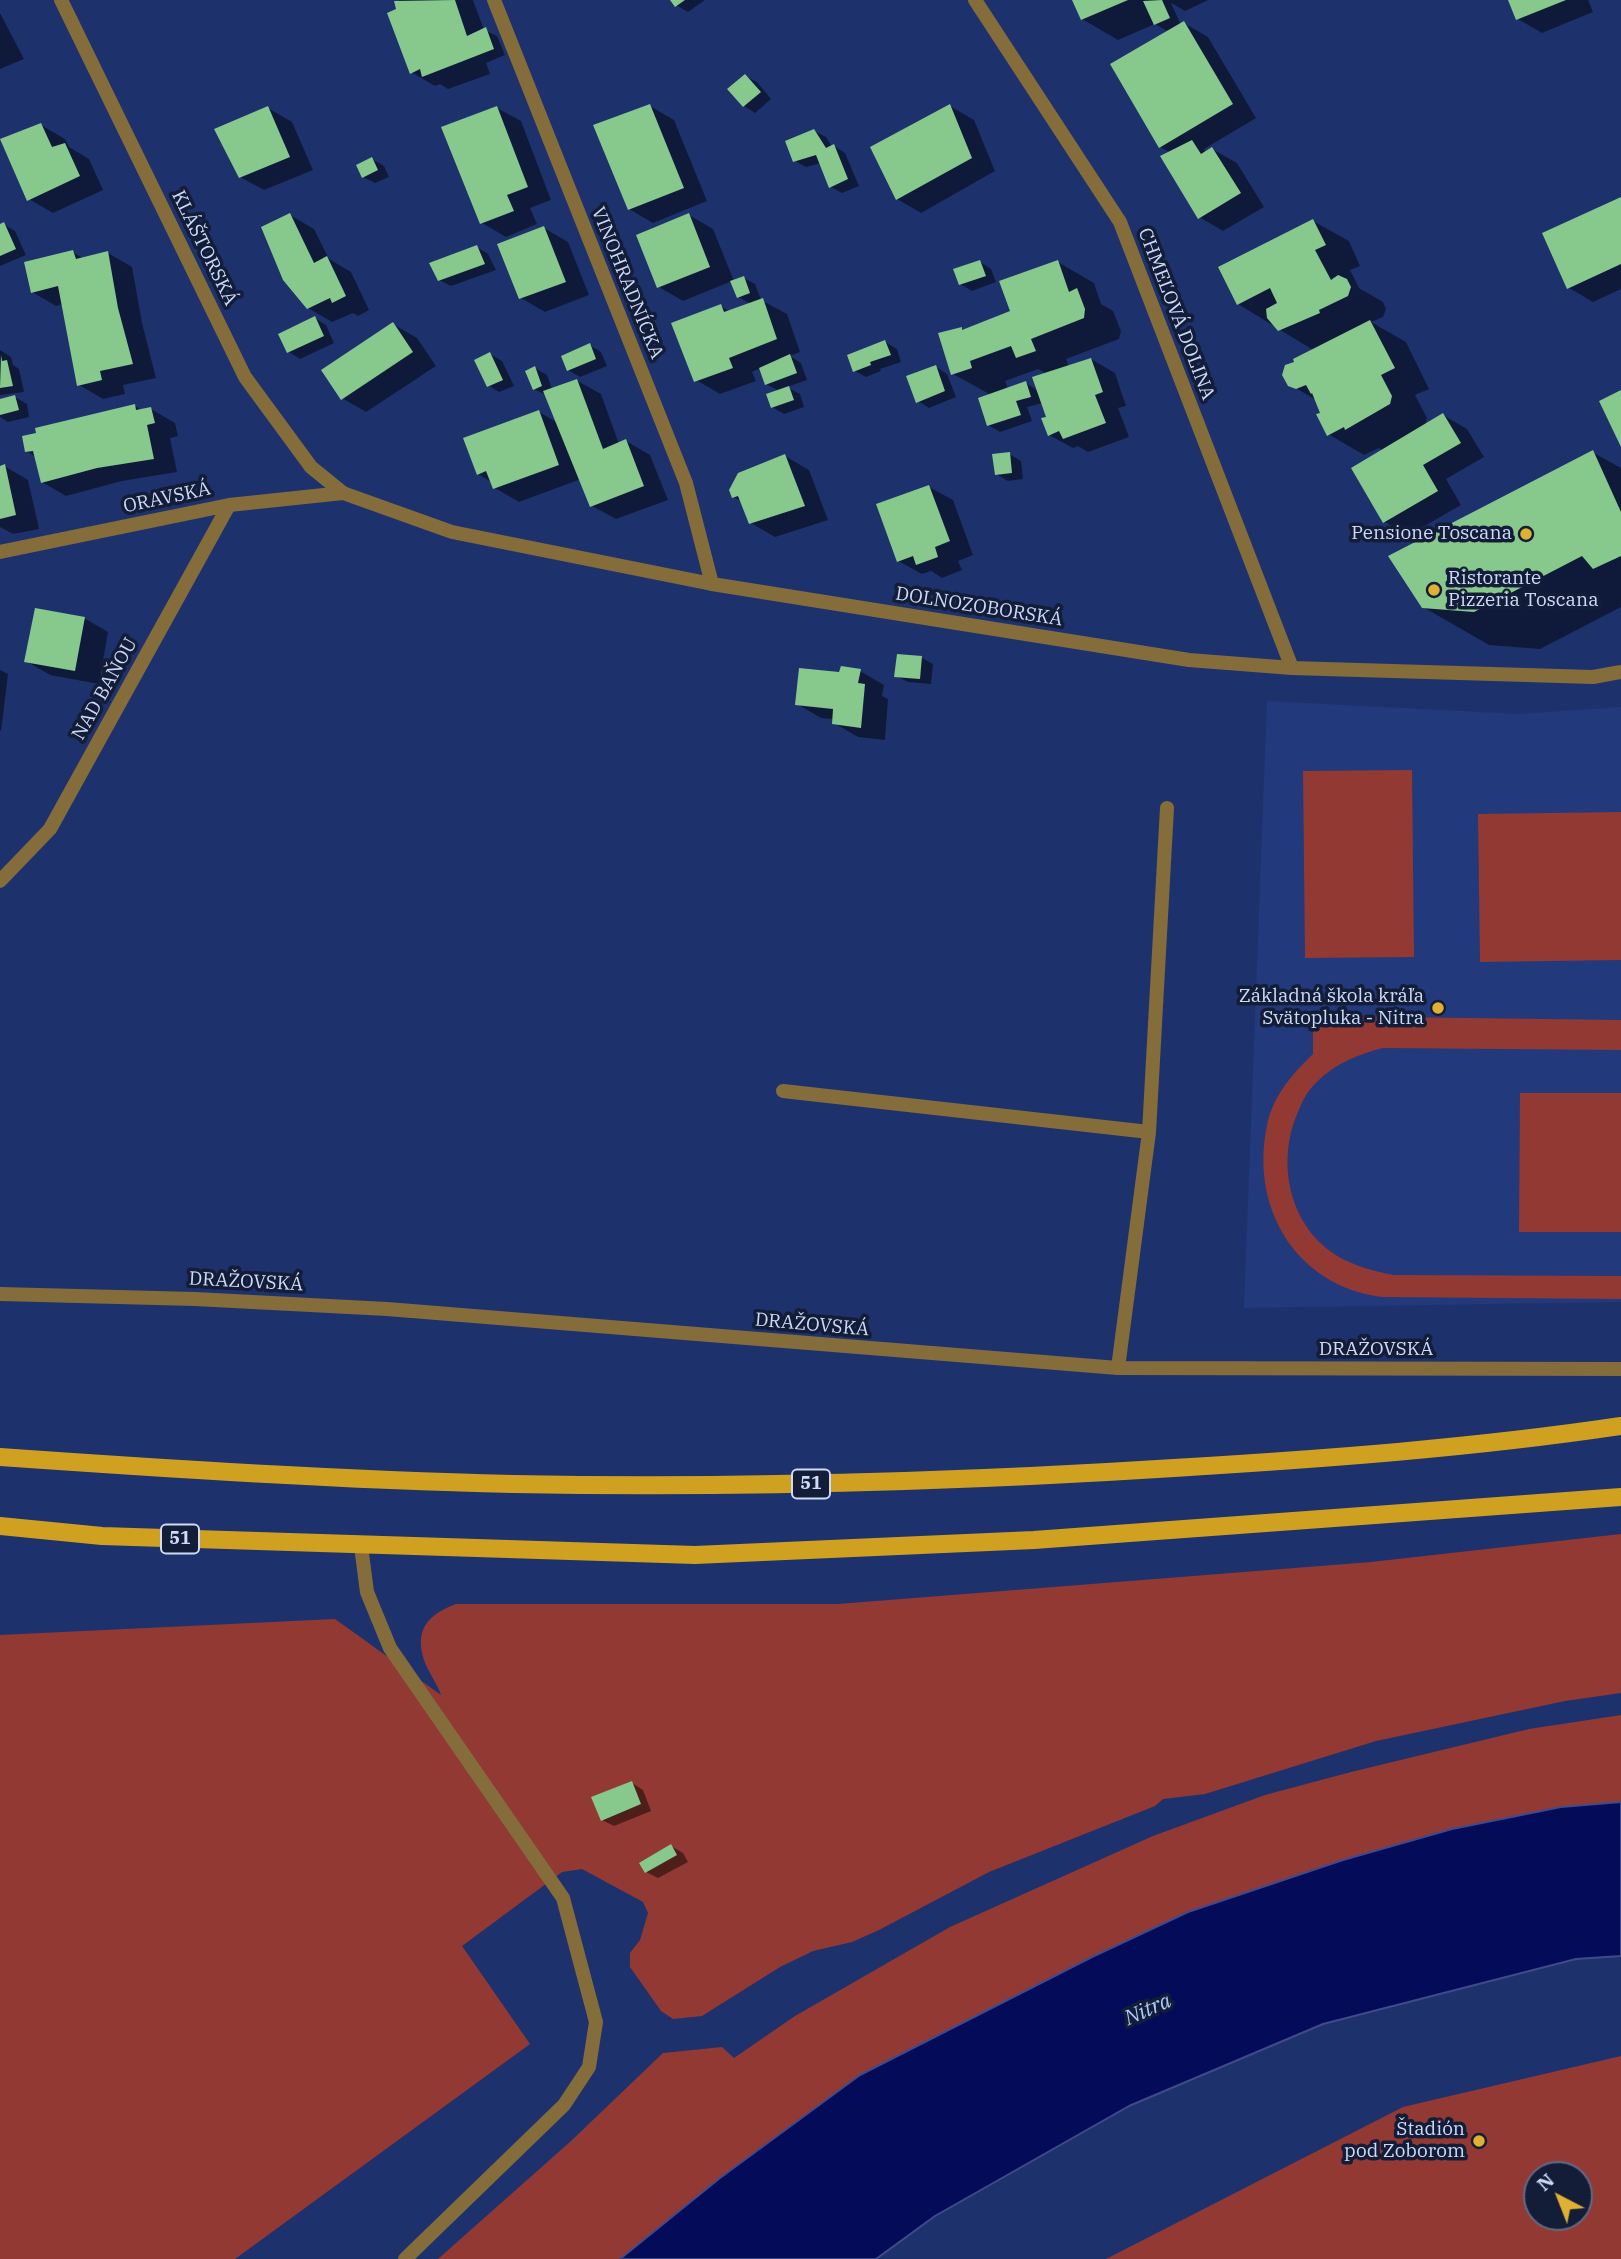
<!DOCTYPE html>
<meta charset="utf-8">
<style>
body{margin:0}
#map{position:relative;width:1621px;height:2259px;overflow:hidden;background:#1d326d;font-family:"IBM Plex Serif",serif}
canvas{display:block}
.north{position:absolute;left:1523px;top:2161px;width:70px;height:70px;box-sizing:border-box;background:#131d38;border:2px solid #5e6985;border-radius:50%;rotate:318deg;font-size:19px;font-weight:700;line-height:28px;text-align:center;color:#cedbf8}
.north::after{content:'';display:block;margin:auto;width:24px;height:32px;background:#e0b034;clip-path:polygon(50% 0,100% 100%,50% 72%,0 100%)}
</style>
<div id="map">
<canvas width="1621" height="2259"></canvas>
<div class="north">N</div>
</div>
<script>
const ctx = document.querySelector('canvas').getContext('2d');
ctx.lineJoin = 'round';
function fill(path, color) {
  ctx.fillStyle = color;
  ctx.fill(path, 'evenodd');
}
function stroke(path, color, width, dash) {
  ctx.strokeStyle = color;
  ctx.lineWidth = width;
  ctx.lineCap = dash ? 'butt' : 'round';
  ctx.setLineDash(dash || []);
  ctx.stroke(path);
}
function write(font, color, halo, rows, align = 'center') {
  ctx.font = font + ' "IBM Plex Serif",serif';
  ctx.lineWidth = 7;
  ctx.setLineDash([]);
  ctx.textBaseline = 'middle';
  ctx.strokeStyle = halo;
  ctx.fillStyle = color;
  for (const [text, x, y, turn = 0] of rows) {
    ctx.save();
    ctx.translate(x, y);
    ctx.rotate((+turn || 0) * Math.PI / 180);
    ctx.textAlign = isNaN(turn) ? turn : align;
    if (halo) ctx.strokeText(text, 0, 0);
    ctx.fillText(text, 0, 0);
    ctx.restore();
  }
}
fill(new Path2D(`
 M1267 701 1518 714 1621 707V1302L1244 1308Z`), '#22397b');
fill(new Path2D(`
 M1412 770 1414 957 1305 958 1303 771Z
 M1621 812V960L1480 962 1478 814Z
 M1313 1016 1621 1020V1050L1383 1048C1356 1055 1332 1065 1313 1086 1305 1094 1301 1105 1297 1114 1277 1162 1288 1223 1334 1254 1353 1266 1373 1271 1394 1275L1621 1276V1299L1382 1297C1294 1286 1248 1204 1268 1121 1274 1095 1294 1072 1313 1054Z
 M1520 1093H1621V1232H1519Z
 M1621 1534V1693L1565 1701 1376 1741 1205 1794 1163 1799 1155 1806 989 1872 879 1930 852 1942 813 1951 780 1967 702 2016 673 2019 661 2011 630 1967V1953L640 1940 648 1913 643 1902 582 1869 562 1872 462 1946 530 2044 235 2259H0V1635L335 1619 441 1695C437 1683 428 1672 424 1660 414 1629 429 1614 456 1604H838L1371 1562Z
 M1621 1715V1802L1561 1807 1452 1829 1343 1860 1188 1912 860 2075 720 2178 620 2259H438L571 2141 663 2053 722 2047 734 2058 795 2016 950 1927 1153 1836 1265 1795 1351 1772 1529 1729Z
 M1621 2056V2259H1106L1403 2107ZM1537 2175H1579V2217H1537Z`), '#933934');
const water = new Path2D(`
 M1621 1802V1956L1576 1959 1323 2024 1129 2106 935 2216 876 2259H620L720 2178 860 2075 1092 1957 1188 1912 1343 1860 1452 1829 1561 1807Z`);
fill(water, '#040c5a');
stroke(water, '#414a89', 2);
fill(new Path2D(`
 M400 0H473L484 30 497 36 505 55 486 63 490 74 448 89 440 84 435 86 411 72 396 2Z
 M673 0H705L688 12 676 5Z
 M1074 0H1208L1185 11 1171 3 1181 25 1184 23 1208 37 1256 118 1204 149 1206 152 1212 149 1237 163 1264 207 1223 231 1199 217 1171 153 1160 147 1169 32 1155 24 1118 40 1082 19Z
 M1510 0H1588L1593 12 1542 33 1518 19Z
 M0 13 24 59 0 69Z
 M745 76 757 82 771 99 755 113 744 106Z
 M650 106 674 120 707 201 653 223 629 209Z
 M950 106 974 120 995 171 921 213 897 199Z
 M268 108 292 122 313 170 264 190 240 177Z
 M497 108 521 121 551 200 530 208 537 224 506 237 482 223Z
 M41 125 65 139 69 147 89 159 103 190 53 213 29 199Z
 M814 131 826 137 832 147 834 146 845 153 859 186 842 193 831 187 821 163 806 167 795 161Z
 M372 159 384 166 389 177 375 183 363 177Z
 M1621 199V289L1593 302 1569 288Z
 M290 215 314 229 329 259 351 272 369 310 358 316 353 313 332 322 308 308Z
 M689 215 713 229 734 281 744 278 755 284 761 300 787 314 800 352 790 356 801 363 807 380 787 387 800 394 804 407 784 414 772 407 779 391 766 384 761 368 752 372 756 381 720 394 696 380 721 306 730 312 751 304 738 297 732 281 683 301 659 287Z
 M1313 221 1349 241 1360 266 1350 270 1359 288 1383 302 1386 309 1383 317 1371 322 1406 342 1429 389 1415 395 1427 418 1425 426 1443 415 1467 429 1484 457 1446 479 1461 505 1409 535 1385 522 1384 451 1379 448 1364 455 1328 434 1316 400 1289 384 1313 350 1238 304Z
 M3 224 15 231 26 255 0 266V226Z
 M544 228 568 242 589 295 545 312 521 298Z
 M477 247 488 254 496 270 451 286 439 280Z
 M73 252 84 259 108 253 132 267 142 323 156 378 123 385 125 394 103 399 79 385 63 304 56 306 32 292Z
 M980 262 991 269 996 282 972 291 960 284Z
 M1058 262 1094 283 1101 304 1113 311 1121 331 1119 339 1066 359 1069 367 1091 359 1115 373 1126 406 1118 408 1129 437 1088 452 1078 446 1073 448 1049 435 1048 418 1043 403 1027 407 1032 421 1000 432 988 425 991 395 953 374 961 329 965 331 1012 312ZM1038 369 1047 374 1038 391 1026 383 1008 389 1005 381Z
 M315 318 326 325 334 343 300 359 289 352Z
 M393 324 417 338 436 366 366 412 342 398Z
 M885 342 897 349 901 362 880 369 881 371 866 377 855 371Z
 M589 345 601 352 607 366 580 377 568 370Z
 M0 350 11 357 13 365 19 369 24 392 0 395Z
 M490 354 502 361 514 386 499 392 488 385Z
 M936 367 947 374 956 397 929 408 918 401Z
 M535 368 547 375 552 389 576 380 601 394 619 444 626 441 650 455 668 500 616 519 592 506 581 479 519 502 495 488 493 483 478 474 539 412 558 423 546 395 534 389Z
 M15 397 27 404 29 417 8 422 0 417V401Z
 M135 406 143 411 151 409 175 423 178 436 170 438 177 472 122 481 66 496 42 482 36 457 26 451Z
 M1592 452 1621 468V607L1540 649 1489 645 1423 607Z
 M1009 454 1021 461 1023 479 1008 481 996 474Z
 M785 456 809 470 828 520 775 537 751 523 742 502 734 497Z
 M4 466 28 480 39 529 13 534 0 527V468Z
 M929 487 953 500 973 555 958 561 962 570 942 578 931 571 922 574 898 561Z
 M84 618 108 632 99 684 50 675 26 661Z
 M922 658 933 664 931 684 908 682 896 676Z
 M0 670 8 674 1 731 0 730Z
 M860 671 884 685 882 696 888 699 885 740 858 737 834 723V719L821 718 797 704Z
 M632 1783 643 1790 651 1811 614 1826 602 1820Z
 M671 1846 683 1853 688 1862 658 1878 646 1872Z`), '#0007');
fill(new Path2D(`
 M455 0 467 36 486 27 494 49 422 77 420 69 410 74 387 13 396 9 394 1Z
 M670 0H685L675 7Z
 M1072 0H1128L1081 20Z
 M1162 0 1170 18 1154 25 1143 1Z
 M1508 0H1566L1516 20Z
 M1184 21 1233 104 1159 148 1110 64Z
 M745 74 761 92 743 107 727 89Z
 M650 104 684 188 628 210 593 125Z
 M950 104 972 158 896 200 870 147Z
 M268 106 290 157 239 178 214 129Z
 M497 106 528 187 507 195 514 211 480 224 441 127Z
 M41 123 52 147 65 143 80 176 27 201 0 139Z
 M814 129 826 148 834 144 848 179 829 188 816 155 793 162 785 141Z
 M1192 140 1201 154 1212 147 1241 193 1198 219 1160 156Z
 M372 157 378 170 362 178 356 165Z
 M1621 197V264L1567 289 1542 233Z
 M290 213 314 263 327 256 346 296 332 303 330 298 307 309 283 280 261 227Z
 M689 213 710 267 657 288 636 235Z
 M1313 219 1326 245 1315 250 1331 280 1338 275 1347 279 1351 287 1348 296 1319 310 1320 313 1278 331 1267 318 1266 309 1277 303 1270 288 1237 305 1218 267Z
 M4 222 16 249 0 256V224Z
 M544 226 566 282 519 299 497 244Z
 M477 245 485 264 438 281 429 263Z
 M73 250 76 259 108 251 118 308 133 364 100 371 102 380 77 386 58 286 31 293 24 262Z
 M980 260 986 276 959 285 953 269Z
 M1058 260 1069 292 1077 288 1085 309 1084 318 1031 339 1036 351 1016 358 1011 346 970 361 972 368 951 375 938 333 962 327V330L1010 311 999 281Z
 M744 276 750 293 737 298 730 281Z
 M763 298 777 339 729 358 733 368 694 382 671 323 721 304 724 312Z
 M315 316 324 336 287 353 278 334Z
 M1370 320 1395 368 1381 375 1392 396 1390 404 1345 430 1344 427 1327 436 1316 414 1320 413 1312 393 1311 394 1306 385 1296 389 1288 386 1282 375 1285 365 1294 362 1293 359Z
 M393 322 413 352 341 400 321 370Z
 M885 340 891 355 870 362 871 365 853 372 847 355Z
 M590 343 596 359 567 371 561 356Z
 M490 352 503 380 487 387 474 360Z
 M790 354 797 373 765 385 759 368Z
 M1 355 2 361 7 360 13 386 0 388Z
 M1091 358 1103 392 1095 395 1106 423 1063 439 1059 431 1048 436 1041 418 1046 417 1032 377Z
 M936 365 945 391 916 403 906 376Z
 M535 366 542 386 533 390 525 371Z
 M577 379 603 449 626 439 644 486 590 507 543 391Z
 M1026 381 1031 397 1016 401 1021 415 987 426 978 398Z
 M789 386 794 400 771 408 766 394Z
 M1621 390V447L1599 401Z
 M15 395 19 410 0 415V399Z
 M135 404 136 410 151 407 155 423 147 425 154 459 97 468 41 483 33 451 25 452 22 436 36 433 35 428Z
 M539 410 559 465 493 489 486 471 477 475 463 438Z
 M1443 413 1461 443 1423 465 1438 491 1383 523 1351 468Z
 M1593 450 1621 512V556L1593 569 1582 556 1474 612 1422 608 1388 556Z
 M1010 452 1012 473 995 475 992 454Z
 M785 454 805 506 749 524 738 496 732 498 729 490 738 473Z
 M5 464 16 515 0 519V466Z
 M929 485 950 541 935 547 938 557 916 565 913 556 897 562 876 504Z
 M35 608 85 617 75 671 24 662Z
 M897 654 922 656 920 679 894 677Z
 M841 666 861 669 858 683 865 684 861 728 832 724 833 709 795 705 799 668 839 672Z
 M632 1781 641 1804 601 1821 591 1797Z
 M671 1844 677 1855 645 1873 639 1863Z`), '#87c88c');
stroke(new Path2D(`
 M783 1091 1149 1132 1118 1368
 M1149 1132 1167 808`), '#846d3a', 14);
stroke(new Path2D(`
 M494 0 686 483 712 584
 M975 0 1120 222 1292 668
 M0 552 229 505 343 493
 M0 881 50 829 229 505
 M0 1294 195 1299 387 1309 1118 1368 1621 1369
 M361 1546 367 1592 390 1648 563 1898 596 2022 589 2067 564 2105 405 2259`), '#846d3a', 14);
stroke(new Path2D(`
 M61 0 245 377 311 467 343 493 452 532 712 584 1189 660 1292 668 1593 677 1621 672`), '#846d3a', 14);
stroke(new Path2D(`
 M0 1457C171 1469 342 1480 513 1484 734 1488 954 1482 1174 1468 1323 1459 1473 1448 1621 1426
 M0 1526 102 1536 695 1555 1034 1540 1621 1497`), '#d0a120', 18);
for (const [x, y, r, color] of [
 [1526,534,7,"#e0b034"],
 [1434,590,7,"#e0b034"],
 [1438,1008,7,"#e0b034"],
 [1479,2141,7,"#e0b034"]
]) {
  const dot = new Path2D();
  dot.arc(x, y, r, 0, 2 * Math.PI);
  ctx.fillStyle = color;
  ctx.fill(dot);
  stroke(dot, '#131d38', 2.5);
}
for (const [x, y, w] of [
 [811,1484,38],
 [180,1539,38]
]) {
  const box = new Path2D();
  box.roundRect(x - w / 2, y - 14.5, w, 29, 5);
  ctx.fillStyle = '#131d38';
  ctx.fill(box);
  stroke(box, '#cedbf8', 2);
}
write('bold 18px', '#cedbf8', null, [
 ["51",811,1484],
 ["51",180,1539]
]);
write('19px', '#cedbf8', '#131d38', [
 ["KLÁŠTORSKÁ",204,248,64],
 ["VINOHRADNÍCKA",627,283,68],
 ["CHMEĽOVÁ DOLINA",1176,314,69],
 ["ORAVSKÁ",167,498,-12],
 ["DOLNOZOBORSKÁ",979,607,9],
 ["NAD BAŇOU",105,689,-61],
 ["DRAŽOVSKÁ",246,1282,3],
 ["DRAŽOVSKÁ",812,1325,5],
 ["DRAŽOVSKÁ",1376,1350]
]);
write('19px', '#cedbf8', '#131d38', [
 ["Pensione Toscana",1512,534],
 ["Ristorante",1448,579,"left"],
 ["Pizzeria Toscana",1448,601,"left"],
 ["Základná škola kráľa",1424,997],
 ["Svätopluka - Nitra",1424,1019],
 ["Štadión",1465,2130],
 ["pod Zoborom",1465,2152]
], 'right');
write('italic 21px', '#b1c8fd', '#131d38', [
 ["Nitra",1148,2010,-24]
]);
</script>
